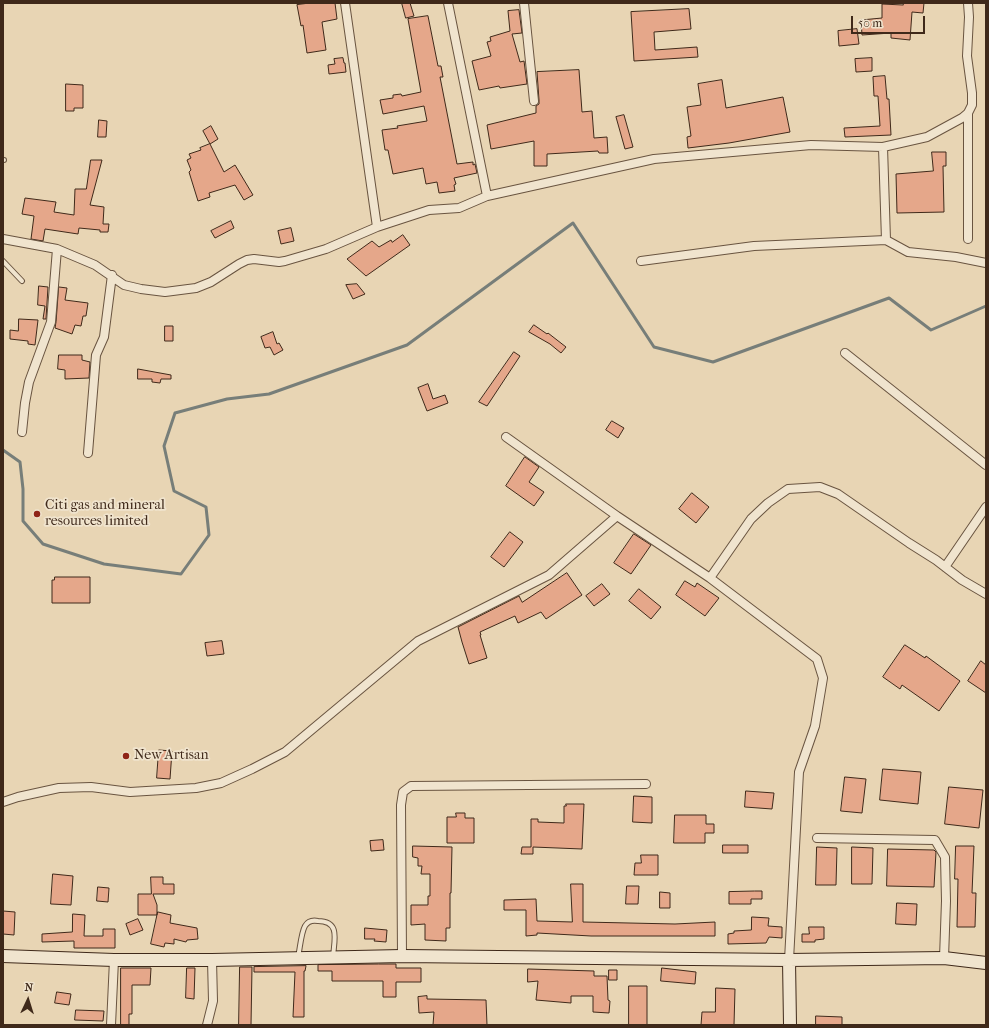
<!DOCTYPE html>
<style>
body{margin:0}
#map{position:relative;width:989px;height:1028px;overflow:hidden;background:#e8d5b4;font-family:"IM FELL French Canon",serif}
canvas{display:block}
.frame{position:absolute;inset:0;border:4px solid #3f291a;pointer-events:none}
.north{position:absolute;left:8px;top:980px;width:40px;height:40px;-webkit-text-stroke:3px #f0e4ce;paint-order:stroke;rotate:4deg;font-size:11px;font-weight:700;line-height:16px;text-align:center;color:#3f291a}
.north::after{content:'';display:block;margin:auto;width:14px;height:18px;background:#3f291a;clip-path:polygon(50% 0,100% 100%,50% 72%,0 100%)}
.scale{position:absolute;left:851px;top:16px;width:74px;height:18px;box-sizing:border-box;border:2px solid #3f291a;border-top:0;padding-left:5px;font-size:12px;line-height:14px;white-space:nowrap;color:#3f291a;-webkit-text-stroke:3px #f0e4ce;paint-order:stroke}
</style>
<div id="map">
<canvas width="989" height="1028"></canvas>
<div class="frame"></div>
<div class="north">N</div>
<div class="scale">50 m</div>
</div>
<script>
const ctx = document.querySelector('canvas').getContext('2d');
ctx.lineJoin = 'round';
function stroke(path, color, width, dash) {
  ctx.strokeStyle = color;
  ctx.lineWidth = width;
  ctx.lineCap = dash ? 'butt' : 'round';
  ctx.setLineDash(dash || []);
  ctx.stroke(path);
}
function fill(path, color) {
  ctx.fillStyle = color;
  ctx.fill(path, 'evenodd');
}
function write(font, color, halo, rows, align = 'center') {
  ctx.font = font + ' "IM FELL French Canon",serif';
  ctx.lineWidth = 3.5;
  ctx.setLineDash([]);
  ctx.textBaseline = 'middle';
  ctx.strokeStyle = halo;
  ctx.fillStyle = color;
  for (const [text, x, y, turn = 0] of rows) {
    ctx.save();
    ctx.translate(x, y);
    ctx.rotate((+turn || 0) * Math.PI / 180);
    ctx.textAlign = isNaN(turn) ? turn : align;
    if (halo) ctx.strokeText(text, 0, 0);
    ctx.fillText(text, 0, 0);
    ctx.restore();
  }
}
stroke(new Path2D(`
 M3 450 20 462 23 489V521L43 544 104 564 181 574 209 535 206 507 174 491 164 446 175 413 227 399 269 394 407 345 573 223 654 347 713 362 889 298 931 330 986 306`), '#777e79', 3);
const building = new Path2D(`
 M310 3H335L337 19 322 22 326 50 307 53 303 25 301 26 297 5Z
 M402 3H410L414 16 406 18Z
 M903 3H924L923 13 912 12 910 40 891 38V33L862 35 861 20 882 18V4L903 5Z
 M689 9 691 29 654 32 655 50 697 47 698 57 634 61 631 12Z
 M519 10 522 33 512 34 520 62 524 61 527 84 500 88 499 86 479 90 472 61 491 56 487 42 491 41 490 37 510 31 508 11Z
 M428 16 438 66H441L443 77H440L457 164 473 162V165L475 164 477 173 454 178 456 184 454 185 455 191 439 193 437 182 426 184 423 168 393 174 388 150H385L382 130 398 128 397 126 427 121 424 106 383 114 380 100 393 98V95L401 94 402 96 421 92 408 19Z
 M857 29 859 44 839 46 838 31Z
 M343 58 344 63H345L346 72 329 74 328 65 335 64 334 59Z
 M872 58V71L856 72 855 59Z
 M579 70 582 112 592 111 594 138 607 137 608 153H599L598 151 547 154V166H534V141L491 149 487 125 536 113V106L539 104V100L537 72Z
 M885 76 887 99H889L891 135 845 137 844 128 880 126 878 96H874L873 77Z
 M722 80 726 108 783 97 790 132 729 143 688 148 687 137 691 136 687 107 701 105 698 84Z
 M66 84 83 85V108H74V111H66Z
 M624 115 633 147 625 149 616 117Z
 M99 120 107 121 106 137H98Z
 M211 126 218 139 210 144 203 131Z
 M210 144 224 172 235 165 253 195 244 200 235 185 209 193 210 197 198 201 189 172 191 170 187 160 191 158 189 154 201 150 200 148Z
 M932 152H946V166H943L944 212 897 213 896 174 933 171Z
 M91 160H102L90 205 104 207 103 224H109L108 232H100V230L79 228 78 234 45 229 43 241 31 239 34 216 22 214 25 198 56 202 54 212 74 215 75 189H86Z
 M231 221 234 228 215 238 211 231Z
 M291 228 294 241 281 244 278 231Z
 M403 235 410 245 366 276 347 259 372 241 379 247 391 240 392 242Z
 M357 284 365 294 353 299 346 285Z
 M39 286 48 287 46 319H43L45 306 38 305Z
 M59 287 67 288 65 300 88 303 86 316H83L81 326 75 325 72 334 55 328 56 322Z
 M19 319 38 320 35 345 28 344V341L10 339V330L18 331Z
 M534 325 547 334 548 333 566 347 561 353 550 344 529 332Z
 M165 326H173V341H165Z
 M273 332 277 344 279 343 283 350 274 355 270 347 265 348 261 337Z
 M514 352 520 356 487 406 479 402Z
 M59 355H82V360L90 362 89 378 65 379V370L58 369Z
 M138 369 171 375V379H161L160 383 152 382V379H138Z
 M428 384 433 399 445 395 448 403 427 411 418 388Z
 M612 421 624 428 618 438 606 430Z
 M525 457 539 467 529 482 544 492 534 506 506 486Z
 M692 493 709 507 696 523 679 509Z
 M510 532 523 542 504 567 491 557Z
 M634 534 651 545 631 574 614 563Z
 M567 573 582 595 546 619 541 612 518 623 515 616 480 632 481 635H480L487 658 469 664 462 642 458 627 519 596 522 602Z
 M55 577H90V603H52V580H54Z
 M685 581 695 587 697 583 719 598 705 616 676 595Z
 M602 584 610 594 594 606 586 596Z
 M639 589 661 607 651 619 629 601Z
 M222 641 224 654 207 656 205 643Z
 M905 645 925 658 926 656 960 681 939 711 902 685 900 689 883 677Z
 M981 661 986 665V693L968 681Z
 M159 750 172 751 170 779 157 778Z
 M883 769 921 772 918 804 880 800Z
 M845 777 866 779 862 813 841 811Z
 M949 787 983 790 979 828 945 824Z
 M746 791 774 793 772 809 745 807Z
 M634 796 652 797V823L633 822Z
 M566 804H584L582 849 533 847V854H521L522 847H531V819H538V822L564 823V806H566Z
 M456 813H465V818H474V843H447V817H456Z
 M675 815H706V824H714V833H705V843H674Z
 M383 840 384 850 371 851 370 841Z
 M723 845H748V853H723Z
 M413 846 452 847 451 893H450V928H446V941L425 940V924L411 925V905H428V896H430V874H421L422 866H418V858L413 857Z
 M956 846H974L972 893H976L975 927H957L958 879H955Z
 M817 847 837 848 836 885H816Z
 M852 847 873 848 872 884H852Z
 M888 849 934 850 936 852 934 887 887 886Z
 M641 855H658V875H634L635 863H641Z
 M53 874 73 876 71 905 51 904Z
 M151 877H163V884H174V894H153L157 905V915H138V894H151Z
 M571 884H583V922L675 924 715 922V936H591L537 933V935L526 936V910H504V900L536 899 537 921 572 922Z
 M627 886H639L638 904H626Z
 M98 887 109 888 108 902 97 901Z
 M755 891H762V899H751V904H729V892Z
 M660 892 670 893V908H660Z
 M897 903 917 904 916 925 896 924Z
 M3 911 15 912 14 935 3 934Z
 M158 912 171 915 170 923 197 928 198 939 187 940 186 942 174 939V944L165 943 164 947 151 944Z
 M73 914 85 915 84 936H103V929H115V948H74V941L42 942V934L72 932Z
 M752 917 769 918 768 926 782 927V938L769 937 766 943 728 944V934L734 933V931L751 930Z
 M138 919 143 930 130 935 126 924Z
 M809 927H824V939L815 940V942H802V934H809Z
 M365 928 387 930 386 942 374 941 375 939H365Z
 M379 964H396V968H421V982H396V997H383V981H332V971H318V965Z
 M306 966 305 971H304V1017H293L295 972H254V967Z
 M240 967H252L251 1025H239Z
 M121 968H151L150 985H132V1014H129V1025H121Z
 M187 968H195L194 999 186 998Z
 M662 968 696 972 695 984 661 981Z
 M528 969 594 971V976H607L608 1000 610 1001 609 1013 593 1012V996H571V1003L536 1000 538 981 528 982Z
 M609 970H617V980H609Z
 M629 986H647V1025H629Z
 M716 988 735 989 734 1025H701L702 1012H715Z
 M57 992 71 994 69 1005 55 1003Z
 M427 996V999L486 1000 487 1025H433L434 1012 419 1013 418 997Z
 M76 1010 104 1011 103 1021 75 1020Z
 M816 1016 842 1017V1025H816Z`);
fill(building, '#e5a78a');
stroke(building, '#3f291a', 1);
const service = new Path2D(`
 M3 160H4
 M3 261 22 281
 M298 957C300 949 301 933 305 926 308 921 313 920 318 921 341 921 334 941 333 957`);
const minor = new Path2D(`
 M345 3 377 227
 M448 3 487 196
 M524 3 534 101
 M883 147 886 240
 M3 239 57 249 95 265 124 285 141 289 165 292 196 288 211 282 239 264 247 260 254 259 279 262 285 261 326 249 377 227 429 210 459 208 487 196 654 159 811 145 883 147 927 137 962 118 968 113 972 105V93L967 56 969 17 968 3
 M968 239V113
 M641 261 754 246 886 240 908 252 956 257 986 263
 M845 353 986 465
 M22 432 25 403 29 382 51 322 57 249
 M506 437 617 516 710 578 817 659 823 678 815 726 799 772 789 960
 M88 453 96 355 104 337 112 275
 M945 567 986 507
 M710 578 751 519 768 503 788 489 820 487 838 494 909 543 936 560 962 580 986 594
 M3 802 18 797 59 788 91 787 130 792 196 788 221 783 252 769 285 752 418 641 549 575 617 516
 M817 838 935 840 945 857 946 901 944 958
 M402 956 401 805 403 792 411 786 646 784
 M111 1025 114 960
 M207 1025 213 1001 212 960`);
const secondary = new Path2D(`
 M3 956 114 960H212L402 956 789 960 944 958 986 963
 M789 960 790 1025`);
stroke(service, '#695440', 6);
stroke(minor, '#695440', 10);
stroke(secondary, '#3f291a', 14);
stroke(service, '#f0e4ce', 4);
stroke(minor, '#f0e4ce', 8);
stroke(secondary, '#f0e4ce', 12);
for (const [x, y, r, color] of [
 [37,514,4,"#8f2418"],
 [126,756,4,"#8f2418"]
]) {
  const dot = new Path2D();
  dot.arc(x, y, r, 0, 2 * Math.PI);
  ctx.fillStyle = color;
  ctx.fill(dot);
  stroke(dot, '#f0e4ce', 1.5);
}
write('14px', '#3f291a', '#f0e4ce', [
 ["Citi gas and mineral",45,506],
 ["resources limited",45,522],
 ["New Artisan",134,756]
], 'left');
</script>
